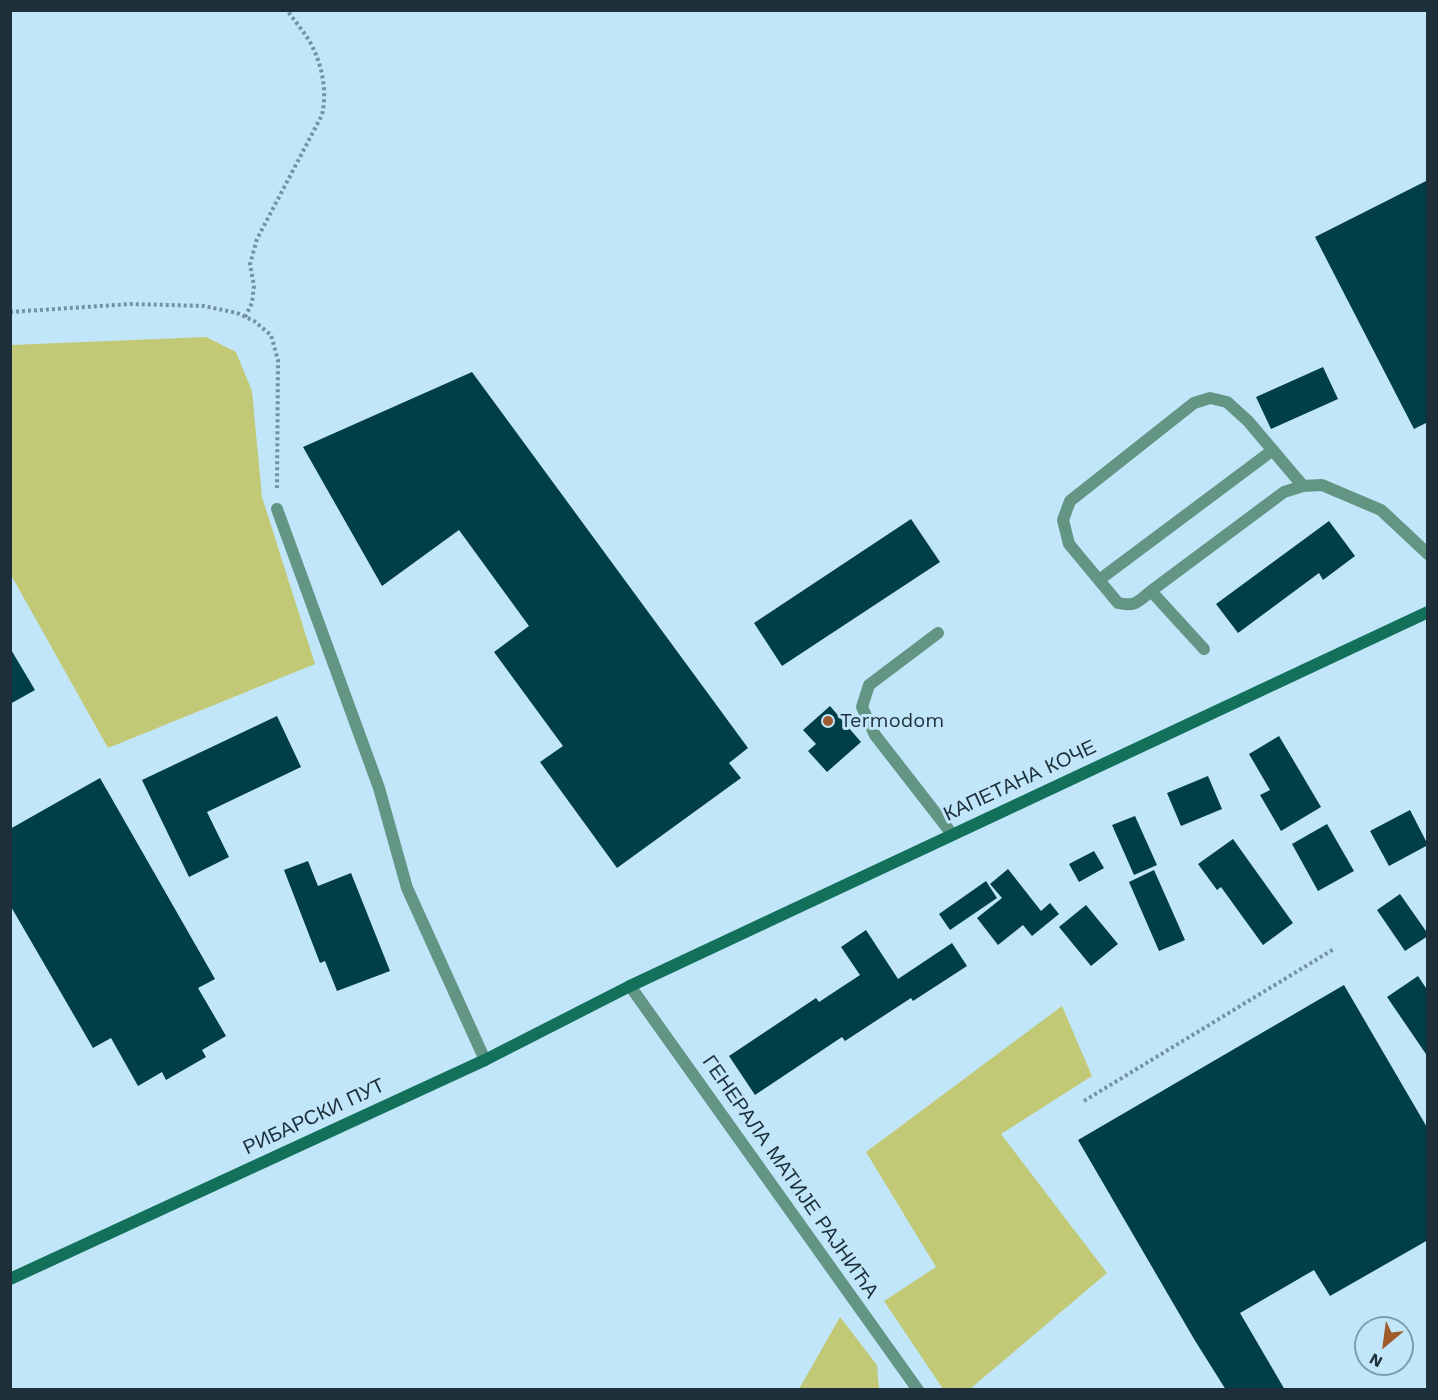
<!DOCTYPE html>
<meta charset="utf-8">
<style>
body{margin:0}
#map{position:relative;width:1438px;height:1400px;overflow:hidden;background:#c1e6fa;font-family:"Work Sans",sans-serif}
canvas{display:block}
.frame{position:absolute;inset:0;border:12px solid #1d303a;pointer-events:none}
.north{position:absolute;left:1354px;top:1316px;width:60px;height:60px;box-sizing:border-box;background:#c1e6fa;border:2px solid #7f9dad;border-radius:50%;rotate:209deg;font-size:16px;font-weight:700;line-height:24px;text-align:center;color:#1d303a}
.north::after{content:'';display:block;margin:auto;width:21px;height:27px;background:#9f5b2c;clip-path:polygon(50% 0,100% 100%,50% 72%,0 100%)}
</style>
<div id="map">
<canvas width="1438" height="1400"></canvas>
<div class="frame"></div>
<div class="north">N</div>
</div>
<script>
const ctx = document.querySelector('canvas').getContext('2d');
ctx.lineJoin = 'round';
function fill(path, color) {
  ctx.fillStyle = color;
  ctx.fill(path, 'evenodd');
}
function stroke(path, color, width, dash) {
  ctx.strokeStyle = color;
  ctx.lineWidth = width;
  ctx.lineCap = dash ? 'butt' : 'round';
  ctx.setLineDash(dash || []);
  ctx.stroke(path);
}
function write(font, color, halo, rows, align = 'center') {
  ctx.font = font + ' "Work Sans",sans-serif';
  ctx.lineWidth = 6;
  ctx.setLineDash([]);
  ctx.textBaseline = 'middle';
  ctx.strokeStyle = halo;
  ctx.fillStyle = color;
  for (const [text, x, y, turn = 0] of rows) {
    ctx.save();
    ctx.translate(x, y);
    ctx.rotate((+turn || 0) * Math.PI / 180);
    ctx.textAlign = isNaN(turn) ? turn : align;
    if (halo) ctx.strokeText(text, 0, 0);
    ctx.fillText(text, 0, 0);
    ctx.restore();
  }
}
fill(new Path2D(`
 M206 337 236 352 252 391 262 497 315 664 108 748 11 575V345Z
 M1062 1006 1092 1076 1001 1134 1107 1273 970 1389H943L884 1301 936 1267 866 1152Z
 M840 1317 877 1365 879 1389H799Z`), '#c2c976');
fill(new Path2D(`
 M1428 180V422L1414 429 1315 237Z
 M1323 367 1338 399 1271 429 1256 397Z
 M472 372 748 748 729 763 741 778 617 868 540 762 563 746 494 652 529 626 459 530 382 586 303 447Z
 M911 519 940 562 782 666 754 623Z
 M1329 521 1355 556 1323 580 1319 573 1238 633 1216 604Z
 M10 648 35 690 10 704Z
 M830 706 861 742 827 772 808 751 816 744 803 730Z
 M277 716 301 767 207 812 229 857 189 877 142 780Z
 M1279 736 1321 807 1281 831 1260 795 1270 790 1249 754Z
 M1208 776 1222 809 1181 826 1167 793Z
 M100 778 215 979 198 988 226 1036 202 1050 206 1057 166 1080 162 1072 138 1086 111 1038 93 1048 10 905V829Z
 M1410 810 1428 845 1389 866 1370 831Z
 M1135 816 1157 865 1134 875 1112 825Z
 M1327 824 1354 871 1318 891 1292 844Z
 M1233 839 1293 923 1263 945 1221 887 1217 890 1198 864Z
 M1094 851 1104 868 1079 882 1069 864Z
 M308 861 318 886 351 873 390 971 337 991 325 961 320 963 284 870Z
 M1008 869 1041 911 1050 903 1059 914 1032 936 1023 925 998 945 977 918 1002 898 990 884Z
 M1154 870 1185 940 1159 951 1129 882Z
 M986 881 997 898 950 930 939 914Z
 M1400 894 1428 934V936L1405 951 1377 910Z
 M1086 905 1118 944 1091 966 1059 927Z
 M866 930 898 979 952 943 967 966 913 1001 911 998 845 1041 842 1037 755 1095 729 1056 816 998 819 1002 860 975 841 947Z
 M1418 976 1428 991V1057L1387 997Z
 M1344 985 1428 1129V1240L1330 1296 1314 1270 1240 1313 1285 1390H1226L1194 1339 1078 1140Z`), '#003e48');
stroke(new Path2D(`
 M10 312 131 304 204 306 237 313 254 321 271 335 278 360 277 488
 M245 317 252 303 254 286 250 264 257 239 322 115C327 93 323 70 314 50 308 36 296 23 287 10
 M1084 1101 1334 949`), '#7592a1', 4, [3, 3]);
stroke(new Path2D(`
 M277 509 379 788 407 888 485 1060
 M1099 580 1273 450
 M1151 591C1138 602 1135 607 1118 603L1069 544 1063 520 1070 501 1194 403 1210 398 1227 402 1248 421 1303 486
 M938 633 869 685 862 707 875 735 952 834
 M1204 649 1151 591 1284 492 1303 486 1322 485 1381 510 1428 554`), '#639585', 12);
stroke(new Path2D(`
 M630 986 918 1390`), '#639585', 12);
stroke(new Path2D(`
 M10 1279 485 1060 630 986 1428 612`), '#13705a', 12);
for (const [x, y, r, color] of [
 [828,721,6,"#9f5b2c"]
]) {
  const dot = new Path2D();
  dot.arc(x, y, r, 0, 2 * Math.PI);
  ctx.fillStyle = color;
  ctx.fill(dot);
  stroke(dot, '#c1e6fa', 2);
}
write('20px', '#1d303a', '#c1e6fa', [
 ["Termodom",840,721]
], 'left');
write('20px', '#1d303a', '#c1e6fa', [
 ["КАПЕТАНА КОЧЕ",1020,781,-25],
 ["РИБАРСКИ ПУТ",314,1117,-25],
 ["ГЕНЕРАЛА МАТИЈЕ РАЈНИЋА",790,1177,55]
]);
</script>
